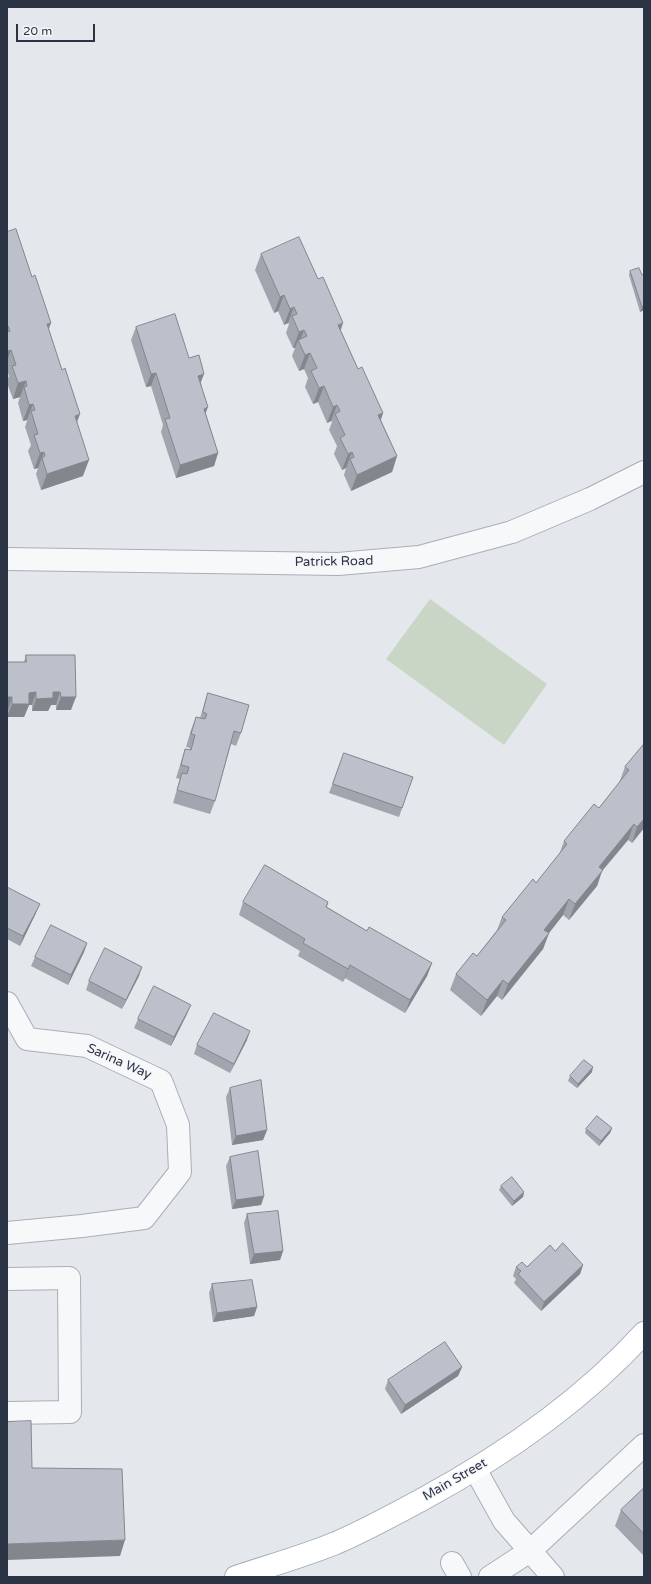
<!DOCTYPE html>
<style>
body{margin:0}
#map{position:relative;width:651px;height:1584px;overflow:hidden;background:#e4e7ec;font-family:"Varela Round",sans-serif}
canvas{display:block}
.frame{position:absolute;inset:0;border:8px solid #2b3445;pointer-events:none}
.scale{position:absolute;left:16px;top:24px;width:79px;height:18px;box-sizing:border-box;border:2px solid #2b3445;border-top:0;padding-left:5px;font-size:12px;line-height:14px;white-space:nowrap;color:#2b3445;-webkit-text-stroke:3px #f4f6f9;paint-order:stroke}
</style>
<div id="map">
<canvas width="651" height="1584"></canvas>
<div class="frame"></div>
<div class="scale">20 m</div>
</div>
<script>
const ctx = document.querySelector('canvas').getContext('2d');
ctx.lineJoin = 'round';
function fill(path, color) {
  ctx.fillStyle = color;
  ctx.fill(path, 'evenodd');
}
function stroke(path, color, width, dash) {
  ctx.strokeStyle = color;
  ctx.lineWidth = width;
  ctx.lineCap = dash ? 'butt' : 'round';
  ctx.setLineDash(dash || []);
  ctx.stroke(path);
}
function write(font, color, halo, rows, align = 'center') {
  ctx.font = font + ' "Varela Round",sans-serif';
  ctx.lineWidth = 3;
  ctx.setLineDash([]);
  ctx.textBaseline = 'middle';
  ctx.strokeStyle = halo;
  ctx.fillStyle = color;
  for (const [text, x, y, turn = 0] of rows) {
    ctx.save();
    ctx.translate(x, y);
    ctx.rotate((+turn || 0) * Math.PI / 180);
    ctx.textAlign = isNaN(turn) ? turn : align;
    if (halo) ctx.strokeText(text, 0, 0);
    ctx.fillText(text, 0, 0);
    ctx.restore();
  }
}
fill(new Path2D(`
 M430 599 547 684 504 745 386 659Z`), '#c9d6c5');
const minor = new Path2D(`
 M7 559 338 564 419 557 512 532 590 499 644 472
 M7 1003 27 1039 87 1046 161 1081 178 1125 180 1172 144 1218 82 1226 7 1233
 M7 1279 69 1278 70 1412 7 1413
 M475 1469 504 1521 553 1577
 M452 1563 460 1577
 M490 1577 530 1551 644 1445`);
const major = new Path2D(`
 M236 1577C269 1566 304 1556 336 1543 366 1530 395 1514 423 1499 504 1455 581 1402 644 1333`);
stroke(minor, '#a9aeb7', 24);
stroke(major, '#a3abb8', 24);
stroke(minor, '#f7f8fa', 22);
stroke(major, '#fff', 22);
fill(new Path2D(`
 M7 232 49 330 77 423 83 476 41 490 36 474 38 468 34 469 28 451 31 445 25 427 27 421V420L23 421 18 403 20 397 13 399 7 383V380L9 376 7 371Z
 M261 254 341 331 358 369 383 413 381 420 397 456 392 472 351 491 344 475 346 468 342 470 334 454 337 446 329 430 332 422 331 421 327 423 318 402 313 404 305 387 308 378 304 369 299 371 292 356 295 348H293L286 333 289 324 288 323 284 325 278 311 274 313 255 270Z
 M630 271 642 275 644 310 640 312 629 275Z
 M136 327 189 358 201 383 206 414 218 453 214 466 176 478 161 432 163 425 151 386 146 387 131 340Z
 M26 655H75L71 710H56V705H51L48 711H32V705H29L24 717H7V662H24Z
 M208 693 241 733 236 746 231 744 215 801 210 814 173 803 180 779 176 778 181 762 185 749 190 750V748L186 747 191 730 196 717 200 718Z
 M644 744V828L632 843 628 840 602 871 597 886 569 920 563 915 549 933 543 949 502 1000 497 996 481 1016 450 990 456 974 477 956 497 930 502 917 536 883 559 855 564 841 599 808 619 783 625 767Z
 M344 753 413 777 399 817 329 793Z
 M7 887 36 913 20 946 7 939Z
 M243 902H328L327 907 367 931 432 963 427 976 405 1013 345 978 343 982 298 956 300 951 239 915Z
 M87 943 84 952 68 985 31 966 35 957Z
 M139 976 122 1009 86 990 89 981Z
 M187 1014 171 1046 134 1028 138 1019Z
 M247 1040 230 1073 194 1054 197 1045Z
 M592 1072 577 1088 568 1081 570 1076Z
 M230 1088 267 1130 263 1140 232 1145 226 1097Z
 M612 1128 610 1133 599 1146 585 1133 586 1129Z
 M230 1157 264 1196 261 1205 232 1209 226 1166Z
 M501 1186 524 1192 523 1197 512 1206 499 1190Z
 M247 1214 283 1251 280 1260 250 1264 244 1223Z
 M555 1251 583 1265 580 1274 541 1311 514 1283 516 1279 513 1276 516 1267H527Z
 M212 1284 257 1307 254 1316 213 1322 209 1293Z
 M462 1367 458 1376 401 1414 385 1389 388 1380Z
 M644 1488V1556L615 1526 621 1510Z`), '#a1a5ae');
fill(new Path2D(`
 M284 295 278 311 274 313 280 297Z
 M644 306V310L640 312 642 307Z
 M294 307 288 323 284 325 290 309Z
 M51 323 45 339 47 324Z
 M343 323 338 339V325Z
 M304 330 299 343 298 340 295 348H293L299 332Z
 M11 350 7 361 8 351Z
 M310 353 304 369 299 371 305 355Z
 M156 373 151 386 146 387 151 374Z
 M204 374 199 387 198 376Z
 M26 381 20 397 13 399 18 383Z
 M324 386 318 402 313 404 319 388Z
 M33 404 27 420 23 421 29 405Z
 M337 405 331 421 327 423 333 407Z
 M208 407 203 420 204 409Z
 M383 413 377 429 378 415Z
 M80 414 74 430 75 416Z
 M44 452 38 468 34 469 40 453Z
 M352 452 346 468 342 470 348 454Z
 M218 453 214 466 176 478 180 465Z
 M397 456 392 472 351 491 357 475Z
 M89 460 83 476 41 490 47 474Z
 M36 692 32 705H29L24 717H7L12 704 29 693Z
 M53 692H60L56 705H51L48 711H32L36 699Z
 M7 697H12L8 710H7Z
 M61 697H76L71 710H56Z
 M644 819V828L632 843 637 827Z
 M634 824 628 840 602 871 597 886 569 920 575 904 599 867Z
 M569 899 563 915 539 946 544 930Z
 M40 904 36 913 20 946 23 936Z
 M549 933 543 949 502 1000 508 984Z
 M87 943 84 952 68 985 71 975Z
 M432 963 427 976 405 1013 410 1000Z
 M350 965 345 978 343 982 348 969Z
 M142 967 139 976 122 1009 126 1000Z
 M503 980 497 996 481 1016 487 1000Z
 M191 1005 187 1014 171 1046 174 1037Z
 M250 1031 247 1040 230 1073 234 1064Z
 M593 1067 592 1072 577 1088 578 1084Z
 M612 1128 610 1133 599 1146 601 1141Z
 M267 1130 263 1140 232 1145 236 1136Z
 M524 1192 523 1197 512 1206 514 1201Z
 M264 1196 261 1205 232 1209 236 1200Z
 M283 1251 280 1260 250 1264 254 1254Z
 M583 1265 580 1274 541 1311 544 1302Z
 M257 1307 254 1316 213 1322 217 1313Z
 M462 1367 458 1376 401 1414 405 1405Z
 M125 1540 120 1556 7 1560V1544Z`), '#83868d');
const building = new Path2D(`
 M16 229 32 277 35 275 51 323 47 324 62 370 65 368 80 414 75 416 89 460 47 474 42 458 45 456 44 452 40 453 34 435 38 434 31 411 35 410 33 404 29 405 24 387 27 386 26 381 18 383 12 366 16 365 11 350 8 351 7 350V332L10 331 8 326H7V232Z
 M299 237 318 279 323 277 343 323 338 325 358 369 362 367 383 413 378 415 397 456 357 475 350 459 354 457 352 452 348 454 340 438 345 435 335 414 340 411 337 405 333 407 324 386 319 388 311 371 317 368 310 353 305 355 298 340 307 336 304 330 299 332 292 316 297 314 294 307 290 309 284 295 280 297 261 254Z
 M639 268 642 275 644 274V306L642 307 630 271Z
 M175 314 189 358 199 355 204 374 198 376 208 407 204 409 218 453 180 465 165 419 170 418 156 373 151 374 136 327Z
 M26 655H75L76 697H61L60 692H53V698L36 699V692L29 693V704H12V697H7V662H26Z
 M208 693 249 705 241 733 234 731 215 801 177 790 182 773 187 774 189 767 181 765 185 749 191 750 195 735 191 734 196 717 205 719 207 714 203 712Z
 M644 744V819L637 827 634 824 599 867 603 870 575 904 569 899 544 930 549 933 508 984 503 980 487 1000 456 974 473 953 477 956 506 920 502 917 533 879 536 883 567 844 564 841 594 804 599 808 629 770 625 767Z
 M344 753 413 777 402 808 333 784Z
 M265 865 328 902 326 907 367 931 369 927 432 963 410 1000 350 965 348 969 303 943 305 939 243 902Z
 M7 887 40 904 23 936 7 928Z
 M51 925 87 943 71 975 35 957Z
 M105 948 142 967 126 1000 89 981Z
 M154 986 191 1005 174 1037 138 1019Z
 M214 1013 250 1031 234 1064 197 1045Z
 M584 1060 593 1067 578 1084 570 1076Z
 M261 1080 267 1130 236 1136 230 1088Z
 M597 1116 612 1128 601 1141 586 1129Z
 M258 1151 264 1196 236 1200 230 1157Z
 M512 1177 524 1192 514 1201 501 1186Z
 M278 1211 283 1251 254 1254 247 1214Z
 M563 1243 583 1265 544 1302 518 1274 521 1271 516 1267 522 1262 527 1267 550 1245 555 1251Z
 M252 1280 257 1307 217 1313 212 1284Z
 M445 1342 462 1367 405 1405 388 1380Z
 M31 1421 32 1468 122 1469 125 1540 7 1544V1422Z
 M644 1488V1534L621 1510Z`);
fill(building, '#bbc0ca');
stroke(building, '#83868d', 1);
write('13px', '#2b3445', '#f4f6f9', [
 ["Patrick Road",334,562,-1],
 ["Sarina Way",119,1062,24],
 ["Main Street",455,1480,-30]
]);
</script>
